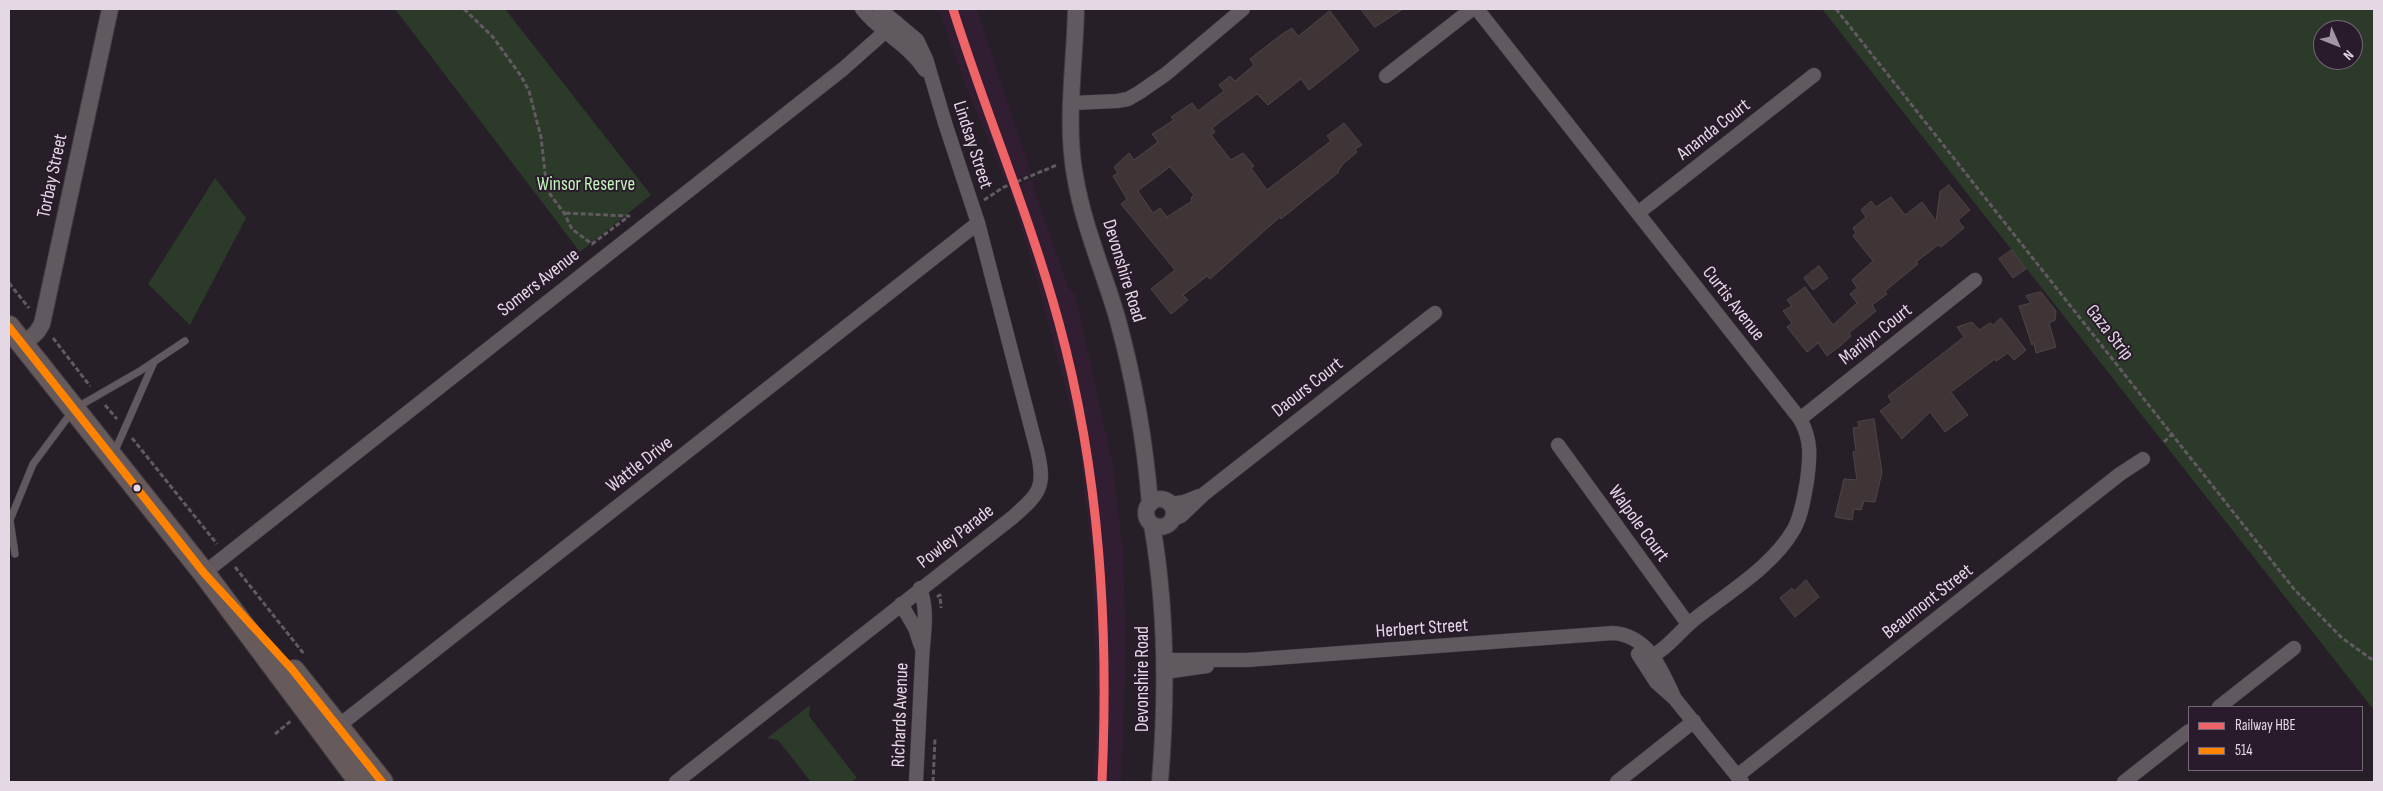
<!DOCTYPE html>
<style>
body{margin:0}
#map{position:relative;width:2383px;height:791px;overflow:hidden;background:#271f28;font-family:"Sofia Sans Condensed",sans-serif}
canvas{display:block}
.frame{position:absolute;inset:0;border:10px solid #e3d8e4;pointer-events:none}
.legend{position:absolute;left:2188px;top:706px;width:175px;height:65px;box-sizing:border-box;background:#2a1b2c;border:1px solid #746776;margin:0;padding:6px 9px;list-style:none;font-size:15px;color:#e3d8e4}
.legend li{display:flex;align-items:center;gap:10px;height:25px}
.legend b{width:25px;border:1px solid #746776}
.north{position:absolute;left:2313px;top:20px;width:50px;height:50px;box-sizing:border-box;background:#2a1b2c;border:1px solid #746776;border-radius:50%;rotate:134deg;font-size:14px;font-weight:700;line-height:20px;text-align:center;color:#e3d8e4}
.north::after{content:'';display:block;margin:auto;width:18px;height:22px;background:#a197a2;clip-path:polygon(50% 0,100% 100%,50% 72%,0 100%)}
</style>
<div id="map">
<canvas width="2383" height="791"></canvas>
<div class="frame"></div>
<ul class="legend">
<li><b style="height:6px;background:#ef6466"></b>Railway HBE</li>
<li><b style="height:6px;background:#ff8200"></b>514</li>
</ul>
<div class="north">N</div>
</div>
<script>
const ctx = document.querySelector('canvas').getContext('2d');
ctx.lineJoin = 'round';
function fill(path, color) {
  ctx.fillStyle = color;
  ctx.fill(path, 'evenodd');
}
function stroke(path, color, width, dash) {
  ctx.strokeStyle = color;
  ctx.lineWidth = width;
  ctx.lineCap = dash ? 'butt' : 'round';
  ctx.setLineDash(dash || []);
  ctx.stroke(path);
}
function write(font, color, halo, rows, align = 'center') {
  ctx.font = font + ' "Sofia Sans Condensed",sans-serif';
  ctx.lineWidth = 4;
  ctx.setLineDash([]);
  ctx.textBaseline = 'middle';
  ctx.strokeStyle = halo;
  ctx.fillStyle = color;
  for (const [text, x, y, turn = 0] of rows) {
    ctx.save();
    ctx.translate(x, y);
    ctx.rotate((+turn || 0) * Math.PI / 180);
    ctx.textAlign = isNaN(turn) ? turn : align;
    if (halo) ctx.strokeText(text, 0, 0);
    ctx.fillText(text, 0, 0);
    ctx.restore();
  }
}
fill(new Path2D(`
 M939 9H977L1031 173 1006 183 964 82Z
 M1031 180 1068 288 1075 293 1113 466 1123 553 1126 651 1121 782H1094L1097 711 1093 568 1079 439 1037 280 1009 188Z`), '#311e32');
fill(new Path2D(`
 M395 9H505L651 195 580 252Z
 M1822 9H2374V710ZM2323 30H2353V60H2323Z
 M215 178 246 218 190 325 148 284Z
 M810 705 809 716 857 778 851 782H811L778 740 767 738Z`), '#2b3a29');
const building = new Path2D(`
 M1361 9H1403L1375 27Z
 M1330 11 1359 50 1309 90 1301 79 1268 105 1257 94 1212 128 1215 132 1211 135 1231 160 1243 153 1254 166 1251 168 1267 190 1331 141 1327 136 1344 123 1362 145 1355 149 1357 152 1343 164 1338 171 1339 172 1281 219 1280 217 1210 279 1207 276 1183 295 1188 300 1171 314 1151 289 1175 270 1121 204 1127 199 1113 176 1118 173 1114 167 1129 153 1134 160 1158 142 1152 134 1174 120 1171 117 1192 103 1198 111 1224 91 1219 85 1230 76 1235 81 1254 65 1250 59 1281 35 1292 28 1298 36ZM1170 167 1194 195 1191 198 1192 201 1167 217 1160 208 1153 213 1138 191Z
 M1949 185 1970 210 1958 220 1964 228 1941 247 1938 245 1916 262 1918 264 1885 291 1887 294 1872 305 1876 311 1849 333 1851 336 1840 346 1827 356 1818 343 1807 352 1787 327 1792 323 1783 311 1792 306 1787 300 1805 287 1833 325 1857 303 1850 294 1857 288 1852 280 1873 261 1853 236 1856 233 1853 228 1866 217 1861 210 1871 201 1876 207 1891 197 1905 215 1922 202 1936 221 1940 192Z
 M2012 250 2026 269 2013 278 1999 259Z
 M1819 266 1828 278 1813 290 1804 278Z
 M2041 292 2056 311 2055 320 2049 323 2056 347 2036 353 2034 343 2032 345 2019 306 2031 303 2026 296Z
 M2001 318 2026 350 2014 360 2008 353 1996 361 1995 359 1951 392 1968 415 1945 432 1930 412 1902 439 1880 411 1892 402 1888 396 1964 337 1957 327 1972 322 1979 330 1990 323 1993 325Z
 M1874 419 1882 472 1875 502 1864 501 1861 510 1854 509 1852 520 1835 517 1844 479 1857 480 1853 452 1856 451 1853 428 1859 427 1858 422Z
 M1806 580 1819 597 1795 617 1780 598 1792 588 1794 591Z`);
fill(building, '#403536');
stroke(building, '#4e4547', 1);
const service = new Path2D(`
 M114 453 154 362
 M15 554 10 520 33 464 74 409 140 371 185 341`);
const minor = new Path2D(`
 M862 9C882 34 906 42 925 70
 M1477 9 1800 419C1812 440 1810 458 1807 481 1804 497 1802 514 1794 529 1773 566 1729 592 1696 618 1677 633 1666 652 1643 660
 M1386 76 1472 9
 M1072 103 1117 101 1128 99 1140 92 1166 74 1243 9
 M1638 213 1814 75
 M1800 419 1975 280
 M1558 445 1688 624
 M1170 504 1184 502 1199 496
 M1173 519 1181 516 1204 494 1435 313
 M204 573 843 69 896 22
 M901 604 915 628 921 646
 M1638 654 1656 682 1675 699 1742 782
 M1165 660H1247L1613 633C1650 636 1661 670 1675 699
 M1165 672 1207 666
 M2219 707 2294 648
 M332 731 978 223
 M1737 776 2120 474 2143 459
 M676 782 1013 517C1040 493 1046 487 1037 450L978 223 945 123 926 59 917 40 880 9
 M916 782C918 741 920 701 922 660 923 635 929 613 920 588
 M1617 782 1694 721
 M2124 782 2189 731`);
const tertiary = new Path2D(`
 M1076 9C1075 63 1065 122 1075 176 1083 224 1103 270 1117 317 1134 379 1145 441 1150 504
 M23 345 37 332 42 324 110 9
 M1146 513a14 14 0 1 1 28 0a14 14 0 1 1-28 0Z
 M1152 525C1167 610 1167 696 1160 782`);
const trunk = new Path2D(`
 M9 327 204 573 360 782
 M294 671 382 782`);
stroke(service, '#413a42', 8);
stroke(minor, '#413a42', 15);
stroke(tertiary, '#413a42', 18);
stroke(trunk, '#413a42', 24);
stroke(new Path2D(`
 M464 9 493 37 521 76 529 91 541 137 547 190 564 213 572 229 592 244 629 216 564 213
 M1836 9 2294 589 2342 638 2374 661
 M984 200 1004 187 1057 165
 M9 283 29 308
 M53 338 90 386
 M105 405 117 419
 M132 438 217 544
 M2164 442 2171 435
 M235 567 304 654
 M937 597 940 595 941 608
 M275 734 292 720
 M933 782 935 739`), '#615a61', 3, [5, 2.5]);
stroke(service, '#605a60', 7);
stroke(minor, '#605a60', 14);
stroke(tertiary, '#605a60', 16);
stroke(trunk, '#665a5a', 22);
stroke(new Path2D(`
 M9 327 204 573 291 668 382 782`), '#ff8200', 8);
stroke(new Path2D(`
 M953 9C986 114 1030 216 1059 323 1100 473 1109 627 1102 782`), '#ef6466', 9);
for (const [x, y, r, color] of [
 [137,488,4.5,"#e3d8e4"]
]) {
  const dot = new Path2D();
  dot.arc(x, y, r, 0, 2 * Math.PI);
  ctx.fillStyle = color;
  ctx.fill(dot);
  stroke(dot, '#2a1b2c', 2);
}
write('19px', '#e3d8e4', '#2a1b2c', [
 ["Ananda Court",1714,130,-38],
 ["Lindsay Street",972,145,72],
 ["Torbay Street",53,176,-78],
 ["Devonshire Road",1123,271,73],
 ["Somers Avenue",539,283,-38],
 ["Curtis Avenue",1733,304,52],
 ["Gaza Strip",2109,333,52],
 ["Marilyn Court",1876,335,-38],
 ["Daours Court",1308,388,-38],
 ["Wattle Drive",640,465,-38],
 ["Walpole Court",1638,524,54],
 ["Powley Parade",956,537,-38],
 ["Beaumont Street",1928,602,-38],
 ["Herbert Street",1422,629,-4],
 ["Devonshire Road",1143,679,-90],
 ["Richards Avenue",901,715,-88]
]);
write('19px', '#c1f4b9', '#2a1b2c', [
 ["Winsor Reserve",586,185]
]);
</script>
